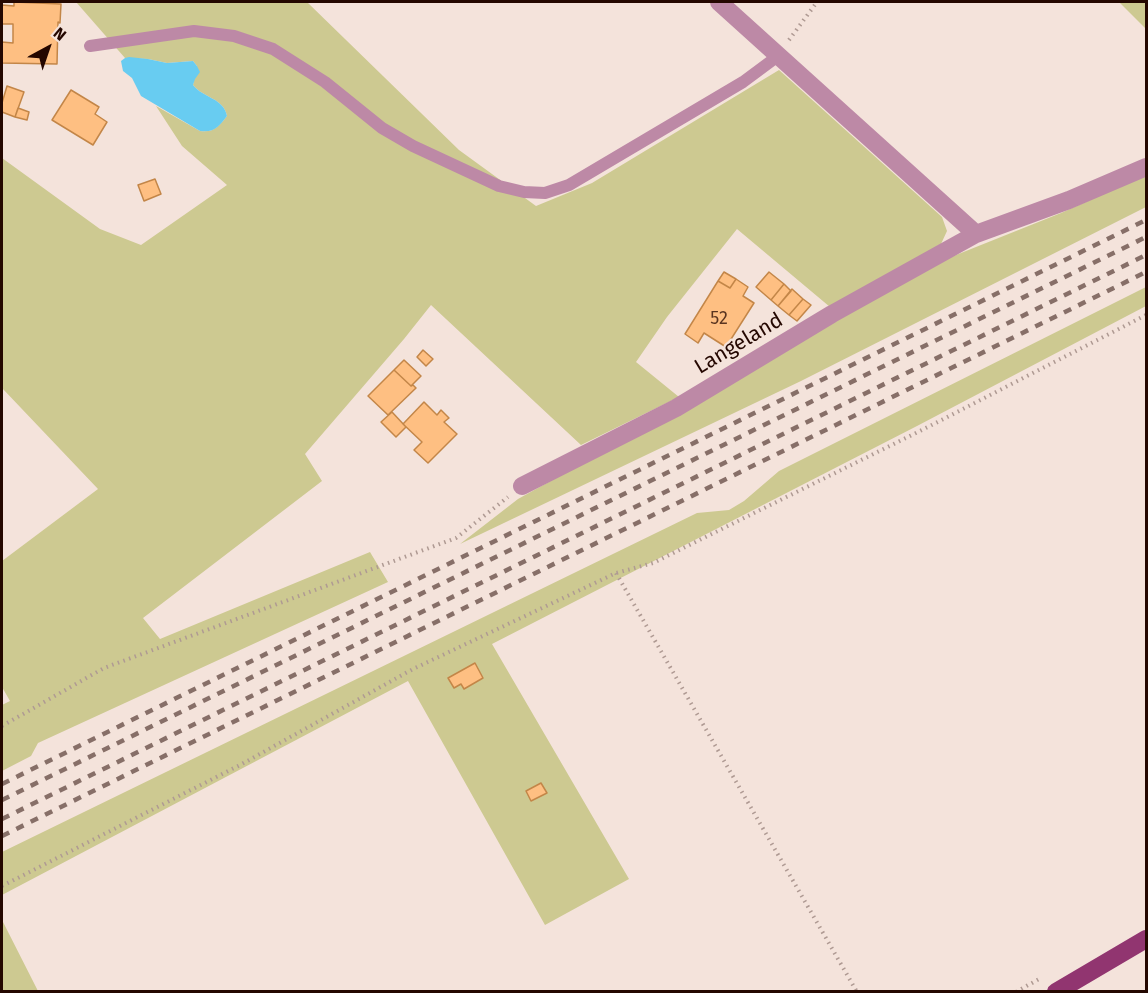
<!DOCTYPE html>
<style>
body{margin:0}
#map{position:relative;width:1148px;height:993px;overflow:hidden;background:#f4e3db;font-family:"Fira Sans",sans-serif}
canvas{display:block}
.frame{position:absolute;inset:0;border:3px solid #240700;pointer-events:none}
.north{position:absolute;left:18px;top:18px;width:60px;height:60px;-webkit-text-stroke:4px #f4e3db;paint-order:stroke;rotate:40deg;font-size:16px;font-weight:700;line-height:24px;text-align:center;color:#240700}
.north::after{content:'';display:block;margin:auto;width:21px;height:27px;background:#240700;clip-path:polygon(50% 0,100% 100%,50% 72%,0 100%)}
</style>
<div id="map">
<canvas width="1148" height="993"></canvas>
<div class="frame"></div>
<div class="north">N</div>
</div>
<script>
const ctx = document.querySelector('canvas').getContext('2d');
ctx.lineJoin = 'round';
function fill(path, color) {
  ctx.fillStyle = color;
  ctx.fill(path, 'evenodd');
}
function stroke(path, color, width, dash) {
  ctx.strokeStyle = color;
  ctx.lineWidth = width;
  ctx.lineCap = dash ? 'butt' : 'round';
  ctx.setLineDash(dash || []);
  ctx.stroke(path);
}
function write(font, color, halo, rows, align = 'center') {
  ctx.font = font + ' "Fira Sans",sans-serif';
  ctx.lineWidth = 4.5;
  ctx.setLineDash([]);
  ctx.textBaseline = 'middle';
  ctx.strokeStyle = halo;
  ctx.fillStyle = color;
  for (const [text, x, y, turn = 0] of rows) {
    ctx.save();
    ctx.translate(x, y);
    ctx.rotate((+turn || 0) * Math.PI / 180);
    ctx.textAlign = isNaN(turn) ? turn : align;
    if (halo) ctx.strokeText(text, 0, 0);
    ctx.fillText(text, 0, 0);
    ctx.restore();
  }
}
fill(new Path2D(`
 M76 2H307L459 150 536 206 592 183 779 70 942 217 947 231 941 244 830 307 737 229 667 317 636 362 679 397 581 445 431 305 404 339 305 454 322 481 143 618 160 639 370 552 388 582 38 743 31 756 2 771V705L10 701 2 687V561L98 489 2 388V158L100 229 141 245 227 185 182 146 156 106 200 131C214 133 219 126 227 116 224 98 203 98 193 85L197 66 193 61 167 63 148 59 125 58Z
 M1119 2H1146V29Z
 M1146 175V207L801 381 460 544 518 499 576 467 931 265 1061 213Z
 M1146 287V306L917 426 492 644 629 879 545 925 408 681 2 895V852L697 513 729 510 744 501 779 471Z
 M2 920 38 991H2Z`), '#cdc991');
fill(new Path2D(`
 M129 57 148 59 167 63 193 61 197 66 200 72 195 79 193 85C203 98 224 98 227 116 219 126 215 133 200 131L141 96 132 78 123 71 121 61 125 58Z`), '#68ccf1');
const building = new Path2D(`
 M14 2 61 4 60 23 58 22 57 64 2 63V42L13 43V24H2V5L14 6Z
 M7 86 24 92 15 117 2 112V103Z
 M71 90 99 107 95 114 107 122 93 145 52 120Z
 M18 108 29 112 27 120 15 117Z
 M155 179 161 194 144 201 138 185Z
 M724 272 736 279 730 288 718 281Z
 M769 272 784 284 771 300 756 287Z
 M736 279 748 287 743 296 754 303 726 347 704 333 698 343 685 334 718 281 730 288Z
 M784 284 791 291 778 306 771 300Z
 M792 289 803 299 789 315 778 306Z
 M803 299 811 305 797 321 789 315Z
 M423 350 433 359 426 366 417 357Z
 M404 360 421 376 411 386 394 370Z
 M394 370 411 386 413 385 416 388 388 415 368 396Z
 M424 402 437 415 441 410 449 418 444 422 457 434 428 463 414 450 422 442 403 424Z
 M392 412 406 427 396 437 381 422Z
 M475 663 483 678 464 689 461 684 454 688 448 678Z
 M541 783 547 793 531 801 526 791Z`);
fill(building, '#febf82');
stroke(building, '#c38648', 1.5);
stroke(new Path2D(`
 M789 40 817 2
 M616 573 857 992
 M2 726 104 668 456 538 508 497
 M2 886 240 765 413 669 616 573 653 563 922 430 1146 315
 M1016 992 1039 979`), '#af9a93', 4, [1.5, 4.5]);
stroke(new Path2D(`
 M90 46 194 31 234 36 273 49 325 82 382 128 413 146 499 186 524 192 545 193 569 185 743 82 778 56`), '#bd89a6', 12);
stroke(new Path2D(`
 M719 2 976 234 1069 200 1146 167
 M522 486 676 408 832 314 976 234`), '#bd89a6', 18);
stroke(new Path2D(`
 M1056 992 1146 939`), '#913570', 18);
stroke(new Path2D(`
 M2 784 1146 220
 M2 800 1146 237
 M2 819 1146 255
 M2 836 1146 272`), '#876f68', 4.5, [8, 8]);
write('18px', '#5a3520', null, [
 ["52",719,319]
]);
write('21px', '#240700', '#f4e3db', [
 ["Langeland",739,344,-31]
]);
</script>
